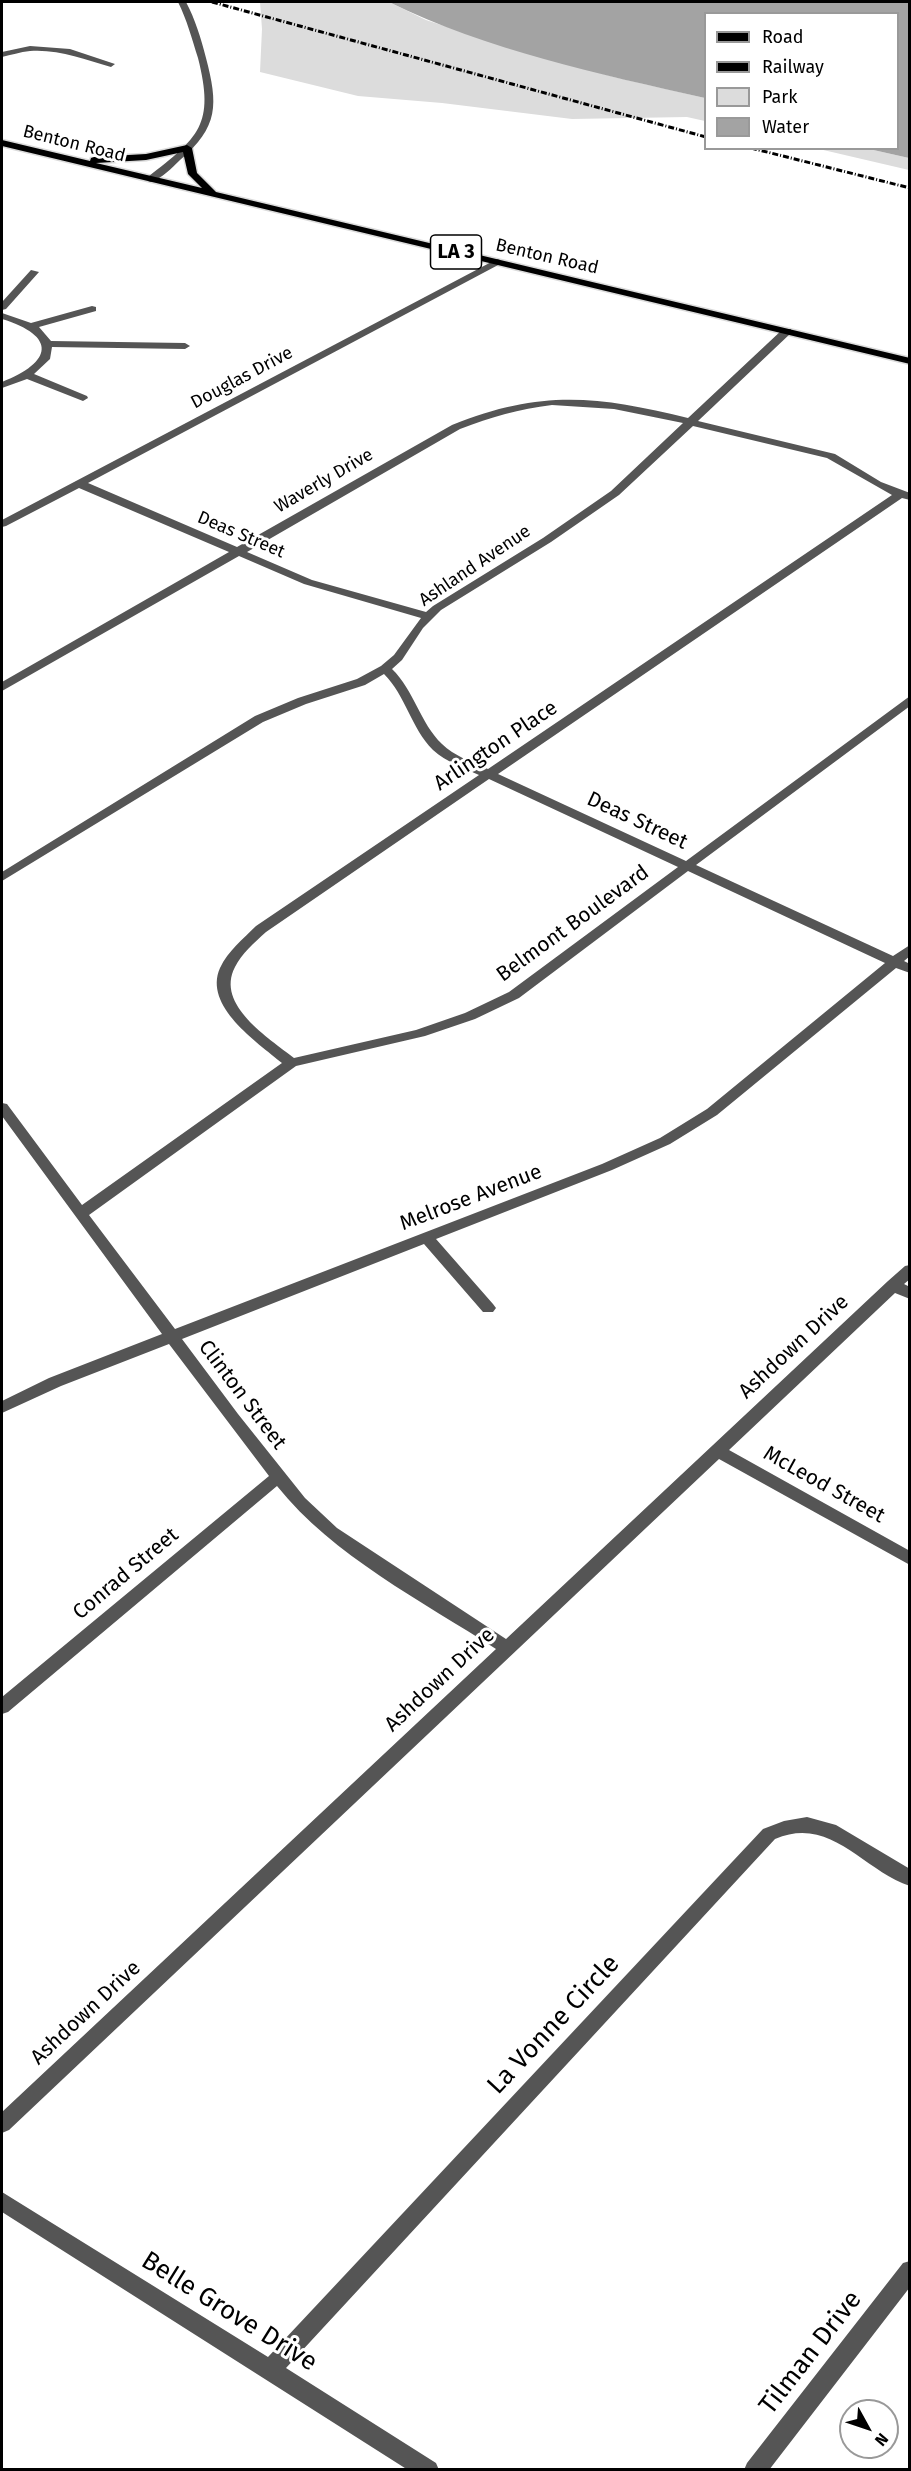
<!DOCTYPE html>
<style>
body{margin:0}
#map{position:relative;width:911px;height:2471px;overflow:hidden;background:#fff;font-family:"Fira Sans",sans-serif}
canvas{display:block}
.frame{position:absolute;inset:0;border:3px solid #000;pointer-events:none}
.legend{position:absolute;left:704px;top:12px;width:195px;height:138px;box-sizing:border-box;background:#fff;border:2px solid #999;margin:0;padding:8px 10px;list-style:none;font-size:18px;color:#000}
.legend li{display:flex;align-items:center;gap:12px;height:30px}
.legend b{width:30px;border:2px solid #999}
.north{position:absolute;left:839px;top:2399px;width:60px;height:60px;box-sizing:border-box;background:#fff;border:2px solid #999;border-radius:50%;rotate:130deg;font-size:16px;font-weight:700;line-height:24px;text-align:center;color:#000}
.north::after{content:'';display:block;margin:auto;width:21px;height:27px;background:#000;clip-path:polygon(50% 0,100% 100%,50% 72%,0 100%)}
</style>
<div id="map">
<canvas width="911" height="2471"></canvas>
<div class="frame"></div>
<ul class="legend">
<li><b style="height:8px;background:#000"></b>Road</li>
<li><b style="height:8px;background:#000"></b>Railway</li>
<li><b style="height:16px;background:#dcdcdc"></b>Park</li>
<li><b style="height:16px;background:#a3a3a3"></b>Water</li>
</ul>
<div class="north">N</div>
</div>
<script>
const ctx = document.querySelector('canvas').getContext('2d');
ctx.lineJoin = 'round';
function fill(path, color) {
  ctx.fillStyle = color;
  ctx.fill(path, 'evenodd');
}
function stroke(path, color, width, dash) {
  ctx.strokeStyle = color;
  ctx.lineWidth = width;
  ctx.lineCap = dash ? 'butt' : 'round';
  ctx.setLineDash(dash || []);
  ctx.stroke(path);
}
function write(font, color, halo, rows, align = 'center') {
  ctx.font = font + ' "Fira Sans",sans-serif';
  ctx.lineWidth = 6;
  ctx.setLineDash([]);
  ctx.textBaseline = 'middle';
  ctx.strokeStyle = halo;
  ctx.fillStyle = color;
  for (const [text, x, y, turn = 0] of rows) {
    ctx.save();
    ctx.translate(x, y);
    ctx.rotate((+turn || 0) * Math.PI / 180);
    ctx.textAlign = isNaN(turn) ? turn : align;
    if (halo) ctx.strokeText(text, 0, 0);
    ctx.fillText(text, 0, 0);
    ctx.restore();
  }
}
fill(new Path2D(`
 M260 2H389L426 20 518 50 614 77 705 98V121L687 117 572 119 442 103 358 96 260 72 262 29Z
 M819 149H869L909 158V170Z`), '#dcdcdc');
fill(new Path2D(`
 M389 2H909V158L869 149 898 148V14H706L705 98C599 74 487 50 389 2Z`), '#a3a3a3');
const major = new Path2D(`
 M2 140 90 161 91 158 94 157 146 154 187 145 192 148 197 173 216 192 910 358V364L2 146ZM183 152 188 174 202 188 96 163 146 160Z`);
stroke(major, '#dbdbdb', 3);
fill(new Path2D(`
 M178 2H186C195 19 201 38 206 58 218 104 219 127 180 160 172 168 162 178 151 182L148 181V177C199 137 215 125 198 58 192 39 187 20 178 2Z
 M30 46 70 49 115 64 111 67C84 59 58 49 30 51 20 52 11 55 2 57V52Z
 M497 259 500 260V264L88 483 237 547 452 425C541 389 598 396 688 418L783 329H791V333L698 421 835 454 881 482 910 493V500L902 498 498 774 686 861 910 696V706L696 865 893 956 910 945V956L904 961 910 964V973L896 968 717 1115 670 1144 612 1170 436 1239 493 1304 496 1308 493 1312H483L424 1244 182 1339 238 1414 305 1498 337 1528 506 1639 888 1281 905 1266 910 1265V1279L904 1284 910 1287V1299L895 1293 729 1450 910 1551V1565L719 1459 9 2130 2 2133V2112L496 1649C422 1601 333 1556 277 1486L8 1712 2 1714V1697L269 1476 169 1344 61 1386 2 1413V1401L49 1378 162 1334 2 1116V1103L7 1104 82 1205 282 1063C257 1042 203 1006 220 968 228 951 243 939 256 926L479 775C464 768 446 762 433 750 411 728 406 696 384 674L365 685 306 704 263 722 2 881V872L255 716 298 698 357 679 381 666 394 655 421 618 304 584 239 556 2 691V682L229 552 79 488 6 526 2 527V520ZM552 405 614 409 683 423 611 491 543 538 433 606 426 612 312 580 247 552 460 429C491 417 519 409 552 405ZM693 426 827 458 892 495 488 769C472 762 454 756 442 744 420 723 414 690 392 669L402 660 423 628 441 610 551 542 619 495ZM489 779 678 867 509 992 465 1013 416 1030 294 1058C269 1038 215 1005 235 967 242 953 254 943 266 932ZM688 871 885 963 707 1109 660 1138 602 1164 175 1329 89 1215 296 1066 425 1036 475 1019 519 998Z
 M31 270 39 272 6 309 2 310V302Z
 M92 306 96 307V311L39 327 51 341 185 343 190 346 185 349 52 347 50 359 34 374 87 396 88 398 83 401 27 379 2 388V382C53 362 57 336 2 319V313L31 323Z
 M807 1817 836 1825 910 1869V1886C862 1870 831 1815 775 1839L286 2368 436 2463 439 2470H408L2 2212V2192L268 2357 763 1829 784 1821Z
 M910 2261V2287L769 2470H744L747 2463 903 2263Z`), '#555');
fill(major, '#000');
stroke(new Path2D(`
 M212 2 706 137
 M751 148 910 188`), '#000', 3, [6, 2, 1, 2]);
write('18px', '#000', '#fff', [
 ["Benton Road",74,144,14],
 ["Benton Road",547,257,13],
 ["Douglas Drive",242,378,-28],
 ["Waverly Drive",324,481,-30],
 ["Deas Street",241,535,23],
 ["Ashland Avenue",475,566,-34]
]);
for (const [x, y, w] of [
 [456,252,51]
]) {
  const box = new Path2D();
  box.roundRect(x - w / 2, y - 17, w, 34, 4.5);
  ctx.fillStyle = '#fff';
  ctx.fill(box);
  stroke(box, '#000', 1.5);
}
write('bold 20px', '#000', null, [
 ["LA 3",456,252]
]);
write('21px', '#000', '#fff', [
 ["Arlington Place",496,746,-34],
 ["Deas Street",637,821,25],
 ["Belmont Boulevard",573,924,-36],
 ["Melrose Avenue",471,1198,-21],
 ["Ashdown Drive",794,1347,-43],
 ["Clinton Street",242,1395,53],
 ["McLeod Street",824,1485,29],
 ["Conrad Street",126,1574,-40],
 ["Ashdown Drive",440,1680,-43],
 ["Ashdown Drive",86,2013,-43]
]);
write('26px', '#000', '#fff', [
 ["La Vonne Circle",554,2025,-47],
 ["Belle Grove Drive",229,2312,32],
 ["Tilman Drive",811,2353,-52]
]);
</script>
